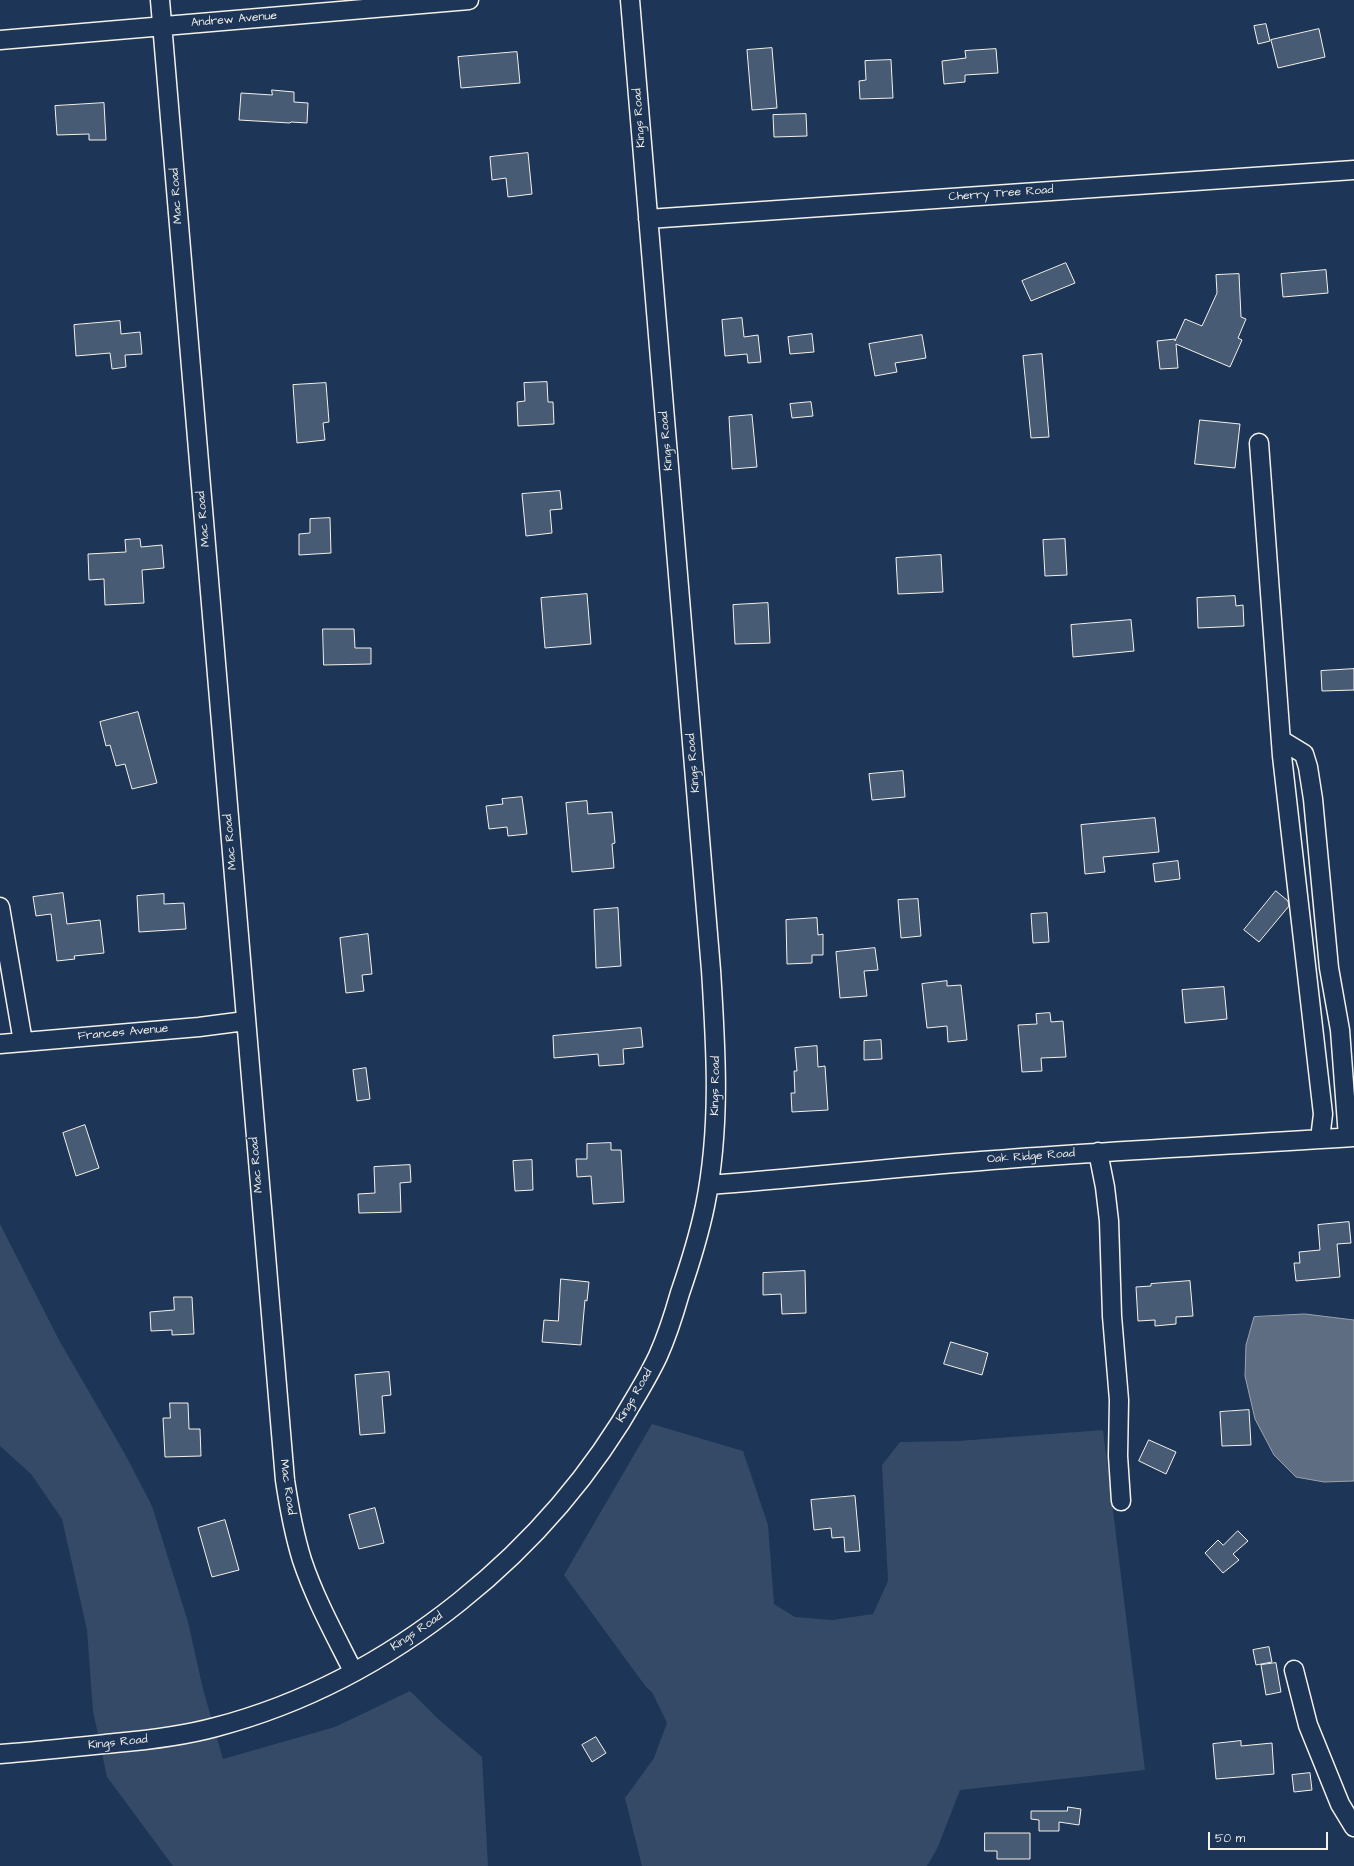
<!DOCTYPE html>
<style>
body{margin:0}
#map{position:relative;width:1354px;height:1866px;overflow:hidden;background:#1d3557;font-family:"Architects Daughter",sans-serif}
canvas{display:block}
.scale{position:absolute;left:1208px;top:1832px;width:120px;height:18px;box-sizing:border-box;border:2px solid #f4f1e8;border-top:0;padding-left:5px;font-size:12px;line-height:14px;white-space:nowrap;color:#f4f1e8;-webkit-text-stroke:3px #1d3557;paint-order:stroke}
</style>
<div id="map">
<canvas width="1354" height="1866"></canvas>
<div class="scale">50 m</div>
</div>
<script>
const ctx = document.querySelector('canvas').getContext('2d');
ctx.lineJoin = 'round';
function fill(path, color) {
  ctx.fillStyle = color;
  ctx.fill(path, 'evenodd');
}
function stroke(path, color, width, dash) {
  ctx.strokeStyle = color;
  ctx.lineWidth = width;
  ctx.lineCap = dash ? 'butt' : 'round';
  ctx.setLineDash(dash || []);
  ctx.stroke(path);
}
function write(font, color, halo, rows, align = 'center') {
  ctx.font = font + ' "Architects Daughter",sans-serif';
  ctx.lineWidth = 3;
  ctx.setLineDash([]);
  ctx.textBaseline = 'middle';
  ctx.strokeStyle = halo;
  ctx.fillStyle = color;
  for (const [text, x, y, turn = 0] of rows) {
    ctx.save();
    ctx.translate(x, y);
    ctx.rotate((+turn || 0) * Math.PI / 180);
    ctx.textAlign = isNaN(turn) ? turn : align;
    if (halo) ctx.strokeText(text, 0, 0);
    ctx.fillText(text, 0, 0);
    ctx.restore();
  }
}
fill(new Path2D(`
 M0 1224 59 1340 125 1454 152 1506 188 1622 203 1689 223 1759 335 1727 410 1691 435 1716 482 1757 488 1866H173L107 1777 93 1711 87 1630 62 1519 31 1474 0 1446Z
 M652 1424 743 1451 768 1525 774 1604 795 1617 832 1620 873 1614 888 1581 882 1465 900 1442 958 1441 1103 1430 1145 1770 960 1790 937 1849 927 1866H642L625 1798 654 1758 667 1723 652 1692 646 1687 564 1575Z`), '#354a67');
const water = new Path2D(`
 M1305 1314 1354 1320V1481L1324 1482 1296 1477 1274 1455 1255 1419 1245 1376 1246 1345 1254 1317Z`);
fill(water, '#5e6d82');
stroke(water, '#9aa2ab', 1);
const building = new Path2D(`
 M1266 24 1270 41 1258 44 1254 26Z
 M1319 29 1325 57 1278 68 1271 40Z
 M772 48 777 108 752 110 747 50Z
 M996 49 998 73 965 75V82L944 84 942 61 966 58 965 51Z
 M517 52 520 83 461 88 458 57Z
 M891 60 893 98 860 99 859 81 866 80 865 61Z
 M272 90 294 92V102L308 103 307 123 291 122 290 123 239 120 241 93 272 95Z
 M104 103 106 140H89V134L57 135 55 106Z
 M806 114 807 136 774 137 773 115Z
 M528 153 532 194 508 197 506 178 492 180 490 157Z
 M1066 263 1075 283 1031 301 1022 281Z
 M1326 270 1328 293 1283 297 1281 274Z
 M1239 274 1241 317 1246 319 1238 338 1242 340 1230 367 1176 344 1178 368 1160 369 1157 341 1175 339V341L1185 319 1202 326 1217 293 1216 275Z
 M742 318 744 337 758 335 761 362 748 363 747 354 725 356 722 320Z
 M120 321 121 334 140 332 142 354 125 355 126 367 112 369 110 353 76 356 74 325Z
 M812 334 814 352 790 354 788 337Z
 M922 335 926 358 895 363 897 372 875 376 869 344Z
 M1042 354 1049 437 1031 438 1023 356Z
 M547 382 548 402H553L554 424 518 426 517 402 525 401 524 383Z
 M326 383 329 422 323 423 325 440 297 443 293 385Z
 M811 402 813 416 792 418 790 404Z
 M752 415 757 467 732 469 729 417Z
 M1200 420 1240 424 1235 468 1195 464Z
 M560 491 562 509 550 510 552 533 526 536 522 494Z
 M330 518 331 553 299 555V534L310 533V519Z
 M140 539 141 547 162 545 164 568 142 570 144 603 105 605 104 579 89 580 88 554 126 552 125 540Z
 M1065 539 1067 575 1045 576 1043 540Z
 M941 555 943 592 898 594 896 558Z
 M587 594 591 644 545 648 541 598Z
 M1235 596 1236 606 1243 605 1244 626 1198 628 1197 598Z
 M768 603 770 643 735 644 733 605Z
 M1131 620 1134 651 1073 657 1071 625Z
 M323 629H354L355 648H371V664L324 665Z
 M1354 669V690L1322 691 1321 671Z
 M138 712 157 783 132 789 125 764 116 766 110 745 106 746 100 722Z
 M903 771 905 797 872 800 869 774Z
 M522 797 527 834 508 836 507 827 489 829 486 806 503 804 502 799Z
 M587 801 588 814 612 812 615 843 612 844 614 868 572 872 566 803Z
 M1155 818 1159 852 1103 857 1105 872 1085 874 1081 825Z
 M1178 861 1180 879 1155 882 1153 864Z
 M1276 891 1288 901 1289 906 1259 942 1244 930Z
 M63 893 67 924 100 920 104 953 74 956 75 959 57 961 51 914 36 916 33 897Z
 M164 894V904L184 903 186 929 139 932 137 896Z
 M918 899 921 936 901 938 898 900Z
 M618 908 621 966 596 968 594 910Z
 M1047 913 1049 942 1033 943 1031 914Z
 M817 918 818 935 823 934V955H812V963L787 964 786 920Z
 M368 934 372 974 362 975 364 991 346 993 340 938Z
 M875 948 878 970 864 971 867 996 840 998 836 952Z
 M947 981V986L961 985 967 1040 948 1042 947 1026 927 1028 922 984Z
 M1224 987 1227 1019 1185 1023 1182 990Z
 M1050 1013 1051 1022 1063 1021 1066 1057 1041 1058 1042 1071 1022 1072 1018 1025 1037 1024 1036 1014Z
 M641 1028 643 1047 623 1049 624 1064 599 1066 598 1054 554 1058 553 1036Z
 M881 1040 882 1059 864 1060V1041Z
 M817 1046 818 1067 825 1066 828 1110 792 1112 791 1093H795L794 1071H797L795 1048Z
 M366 1068 370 1099 357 1101 353 1070Z
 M85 1125 99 1168 76 1176 63 1133Z
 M611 1143V1150H621L624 1202 593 1204 591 1176 577 1177 576 1159H587V1144Z
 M532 1160 533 1190 515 1191 513 1161Z
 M410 1165 411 1182 400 1183 401 1212 359 1213 358 1194 375 1193 374 1167Z
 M1349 1222 1351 1243 1337 1244 1340 1277 1296 1281 1294 1263H1300L1299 1252 1320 1250 1318 1225Z
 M805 1271 806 1313 782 1314 781 1294 763 1295V1273Z
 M561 1279 589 1282 587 1301 585 1300 581 1345 542 1342 544 1320 558 1321Z
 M1190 1281 1193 1316 1176 1317V1324L1155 1326V1320L1138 1321 1136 1287 1151 1286V1284Z
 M174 1297H192L194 1334 172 1335V1330L151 1331 150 1312 174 1310Z
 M951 1342 988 1353 982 1375 944 1364Z
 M389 1372 391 1395 382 1396 385 1433 360 1435 355 1375Z
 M170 1403H188L189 1429H200L201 1456 165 1457 163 1418H170Z
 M1249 1410 1251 1445 1222 1446 1220 1412Z
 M1149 1440 1176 1452 1166 1474 1139 1461Z
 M855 1496 860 1551 845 1552 844 1537 832 1538 831 1528 814 1530 811 1500Z
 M375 1508 384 1543 359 1549 349 1515Z
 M225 1520 239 1570 212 1577 198 1528Z
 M1238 1531 1248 1541 1233 1554 1239 1560 1223 1573 1205 1553 1218 1540 1223 1545Z
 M1269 1647 1272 1662 1256 1665 1253 1650Z
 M1276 1663 1281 1692 1266 1695 1261 1665Z
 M596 1737 606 1753 592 1762 582 1745Z
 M1241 1741V1746L1272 1743 1274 1774 1216 1779 1213 1744Z
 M1310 1773 1312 1790 1294 1792 1292 1775Z
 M1068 1807 1081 1809 1079 1825 1059 1822V1831H1039V1820L1031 1819V1811H1067Z
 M985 1833H1030V1859H997V1851H985Z`);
fill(building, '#485b74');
stroke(building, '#f4f1e8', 1);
const minor = new Path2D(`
 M160 0 285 1480C289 1507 294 1534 302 1560 315 1599 335 1635 353 1671
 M0 40 469 0
 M648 219 1354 170
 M1259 443 1282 756 1323 1114 1320 1139
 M1281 740 1304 754 1308 767 1313 799 1329 968 1340 1030 1348 1137
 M0 907 23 1042
 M0 1044 199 1027 245 1021
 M1098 1152 1105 1187 1109 1221 1112 1316 1119 1400 1118 1456 1121 1501
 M709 1185C800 1178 890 1168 981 1161 1105 1151 1230 1145 1354 1137
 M1294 1670 1308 1725 1340 1804 1354 1827
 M0 1754C38 1751 76 1747 115 1743 149 1740 183 1736 216 1727 391 1681 550 1550 638 1393 645 1381 652 1369 658 1356 667 1336 674 1314 680 1293 690 1264 699 1235 705 1206 721 1127 716 1049 711 970L630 0`);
stroke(minor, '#f4f1e8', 21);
stroke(minor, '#1d3557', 18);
write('12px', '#f4f1e8', '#1d3557', [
 ["Andrew Avenue",234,20,-5],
 ["Kings Road",640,118,-94],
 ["Cherry Tree Road",1001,194,-4],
 ["Mac Road",177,196,-94],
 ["Kings Road",667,441,-95],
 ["Mac Road",204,519,-95],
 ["Kings Road",694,763,-95],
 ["Mac Road",231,842,-95],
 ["Frances Avenue",123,1033,-5],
 ["Kings Road",716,1086,-89],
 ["Oak Ridge Road",1031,1157,-4],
 ["Mac Road",257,1165,-95],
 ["Kings Road",635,1396,-60],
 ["Mac Road",287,1487,82],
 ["Kings Road",417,1632,-34],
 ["Kings Road",118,1743,-6]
]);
</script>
